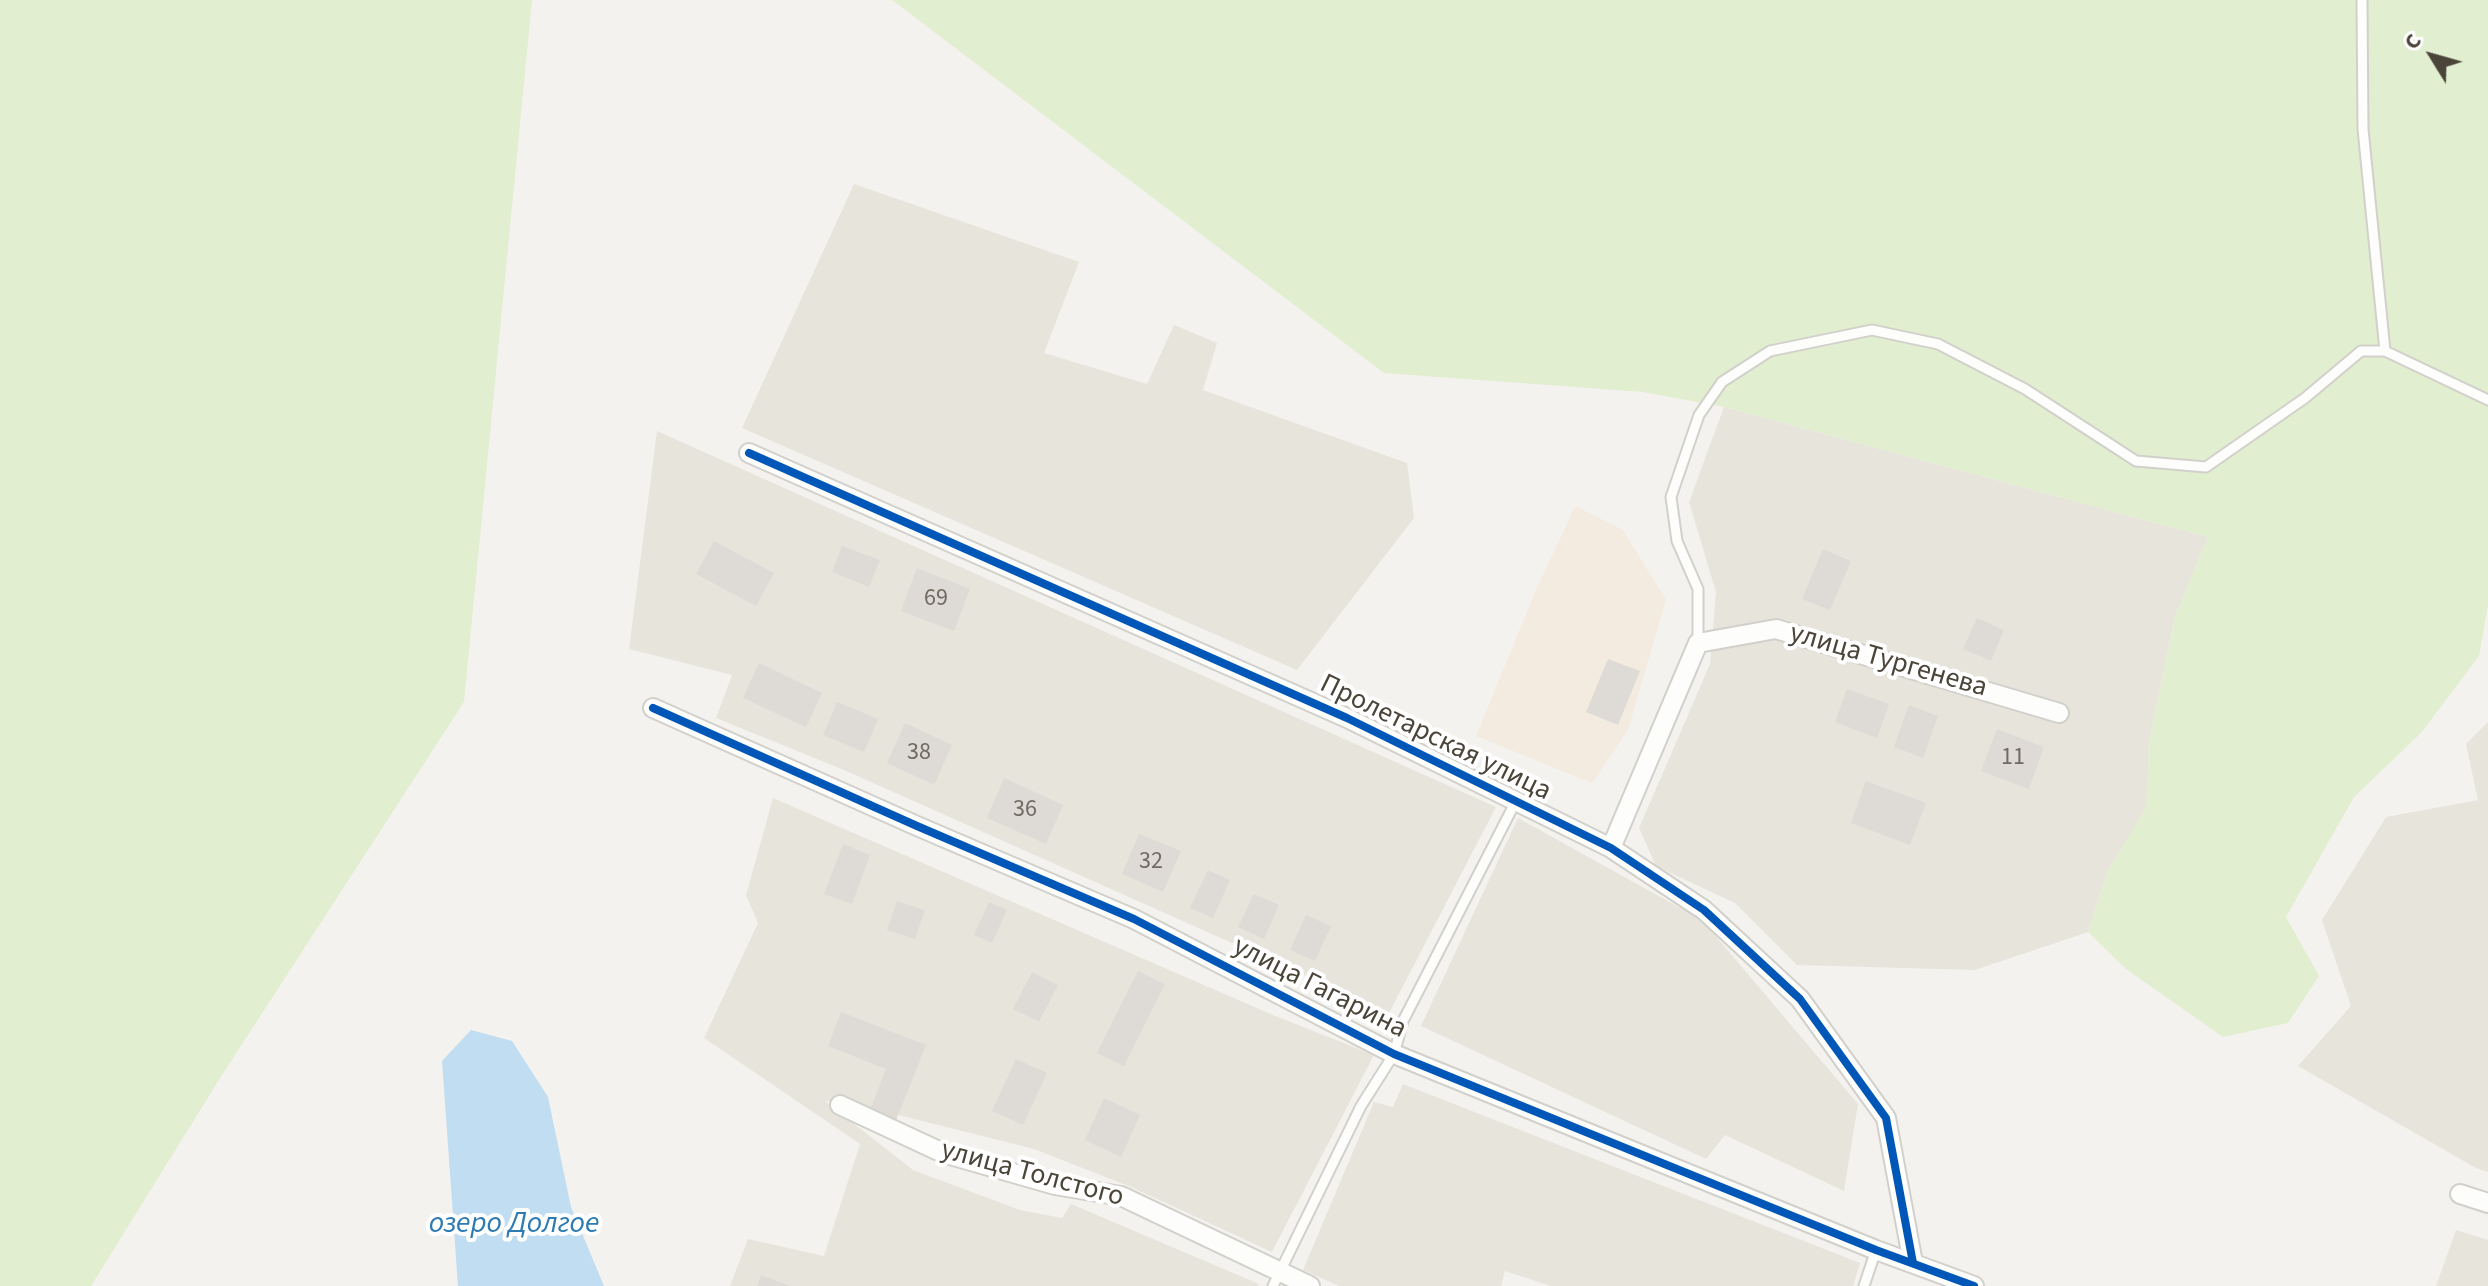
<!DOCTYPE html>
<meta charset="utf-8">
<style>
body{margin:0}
#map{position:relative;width:2488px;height:1286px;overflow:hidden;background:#f4f2ee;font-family:"Source Sans 3",sans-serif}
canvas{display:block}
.north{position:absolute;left:2392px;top:16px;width:80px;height:80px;-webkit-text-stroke:6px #fff;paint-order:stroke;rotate:307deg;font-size:22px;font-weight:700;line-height:32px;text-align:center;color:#4b4439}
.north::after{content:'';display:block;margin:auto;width:28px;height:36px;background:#4b4439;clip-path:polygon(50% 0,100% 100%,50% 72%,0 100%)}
</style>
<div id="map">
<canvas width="2488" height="1286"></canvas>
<div class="north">С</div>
</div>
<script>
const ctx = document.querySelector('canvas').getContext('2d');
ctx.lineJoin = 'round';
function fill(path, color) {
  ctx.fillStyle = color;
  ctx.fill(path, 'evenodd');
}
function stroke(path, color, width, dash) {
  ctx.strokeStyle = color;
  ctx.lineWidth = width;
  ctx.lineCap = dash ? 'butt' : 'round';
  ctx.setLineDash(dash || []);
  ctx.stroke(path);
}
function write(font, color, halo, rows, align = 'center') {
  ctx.font = font + ' "Source Sans 3",sans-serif';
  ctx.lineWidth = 8;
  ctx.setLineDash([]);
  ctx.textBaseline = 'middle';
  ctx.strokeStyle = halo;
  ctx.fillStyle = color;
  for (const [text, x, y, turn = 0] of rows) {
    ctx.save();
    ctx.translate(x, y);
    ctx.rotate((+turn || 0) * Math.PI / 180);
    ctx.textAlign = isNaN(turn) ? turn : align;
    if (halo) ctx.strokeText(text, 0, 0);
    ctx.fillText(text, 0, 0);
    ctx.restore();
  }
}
fill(new Path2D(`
 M854 184 1079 262 1044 353 1147 384 1174 325 1217 343 1203 390 1407 463 1414 518 1297 670 742 428Z
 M1724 407 2208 537 2175 616 2149 742 2147 807 2108 871 2088 932 1975 970 1797 965 1735 903 1656 866 1639 828 1710 664 1716 592 1689 502Z
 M657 431 1496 807 1389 1013 844 770 716 718 732 675 629 649Z
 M2488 722V1172L2476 1168 2298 1066 2351 1006 2322 920 2386 817 2478 800 2466 744Z
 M773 798 1273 1015 1374 1055 1272 1252 1131 1187 1034 1149 842 1101H825L913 1170 1020 1210 1062 1218 1071 1204 1259 1284 1258 1286H730L748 1239 824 1256 860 1144 704 1038 758 923 746 895Z
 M1518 818 1702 920 1858 1104 1844 1191 1725 1135 1706 1159 1421 1026Z
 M1403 1084 1860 1263 1853 1286H1551L1505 1271 1501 1286H1339L1303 1270 1374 1102 1393 1107Z
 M2456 1230 2488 1240V1286H2436Z`), '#e7e4dc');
fill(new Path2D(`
 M1575 506 1623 530 1666 600 1628 730 1592 783 1476 736 1536 590Z`), '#f3ebdf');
fill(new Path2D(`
 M0 0H532L464 702 222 1075 91 1286H0Z
 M892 0H2488V605L2479 656 2421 733 2354 797 2286 917 2319 976 2288 1023 2223 1037 2126 969 2088 932 2108 871 2146 807 2149 742 2175 616 2208 537 1724 407 1643 392 1384 373Z`), '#e1eecf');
fill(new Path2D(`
 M471 1030 512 1041 548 1097 571 1207 604 1286H458L442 1061Z`), '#c0ddf1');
fill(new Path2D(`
 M714 541 774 573 756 606 696 574Z
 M842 546 880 560 869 587 832 572Z
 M1823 549 1851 561 1830 610 1802 599Z
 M917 568 970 589 954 631 901 611Z
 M1977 618 2004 630 1991 661 1963 649Z
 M1608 659 1640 671 1618 725 1586 712Z
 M759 663 822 693 806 727 743 698Z
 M1847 689 1889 704 1877 738 1835 722Z
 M837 702 878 719 864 752 823 735Z
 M1909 705 1938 716 1923 758 1894 747Z
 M905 723 952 745 934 785 887 763Z
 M1997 729 2044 747 2029 789 1981 771Z
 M1004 778 1063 805 1046 844 987 818Z
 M1866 781 1926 803 1910 845 1851 823Z
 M1139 834 1181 851 1163 892 1122 874Z
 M843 844 870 855 852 904 824 894Z
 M1208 870 1230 880 1213 918 1190 908Z
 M1254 894 1279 905 1264 939 1238 927Z
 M897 901 925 910 915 939 887 930Z
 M989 902 1007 910 992 943 974 935Z
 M1306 915 1331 926 1315 961 1290 950Z
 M1138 971 1165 984 1124 1066 1097 1053Z
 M1032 972 1058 985 1039 1022 1013 1009Z
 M841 1012 926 1045 895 1123 869 1113 886 1069 828 1046Z
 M1016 1059 1047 1073 1023 1125 992 1111Z
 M1104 1098 1140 1115 1121 1157 1085 1140Z
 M761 1275 791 1286H757Z`), '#dedbd6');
const service = new Path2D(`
 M2362 0 2363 129 2385 351
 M1698 643V589L1677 541 1671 497 1699 415 1722 382 1770 351 1872 330 1938 344 2025 389 2136 461 2206 467 2305 398 2361 351H2385L2488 400
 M1273 1286 1361 1106 1394 1054 1403 1021 1515 803
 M1864 1286 1876 1250`);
const minor = new Path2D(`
 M749 453 1347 718 1611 848 1704 910 1800 999 1886 1118 1913 1263
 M653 708 917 826 1134 919 1394 1054 1876 1250 1974 1286
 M1611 848 1698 643 1776 629 2059 713
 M840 1105 943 1153 1055 1185 1121 1196 1310 1286
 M2460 1194 2488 1203`);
stroke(service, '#d2d0cb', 13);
stroke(minor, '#d2d0cb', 22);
stroke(service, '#fdfdfc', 9);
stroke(minor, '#fdfdfc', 18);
stroke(new Path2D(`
 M749 453 1347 718 1611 848 1704 910 1800 999 1886 1118 1913 1263
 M653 708 917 826 1134 919 1394 1054 1876 1250 1974 1286`), '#0057b8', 8);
write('24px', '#706a61', null, [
 ["69",936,600],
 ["38",919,754],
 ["11",2013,759],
 ["36",1025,811],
 ["32",1151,863]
]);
write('28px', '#4b4439', '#fff', [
 ["улица Тургенева",1888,662,16],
 ["Пролетарская улица",1435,739,26],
 ["улица Гагарина",1319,989,27],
 ["улица Толстого",1032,1175,15]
]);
write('italic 30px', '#2e7ab2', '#fff', [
 ["озеро Долгое",514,1225]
]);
</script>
